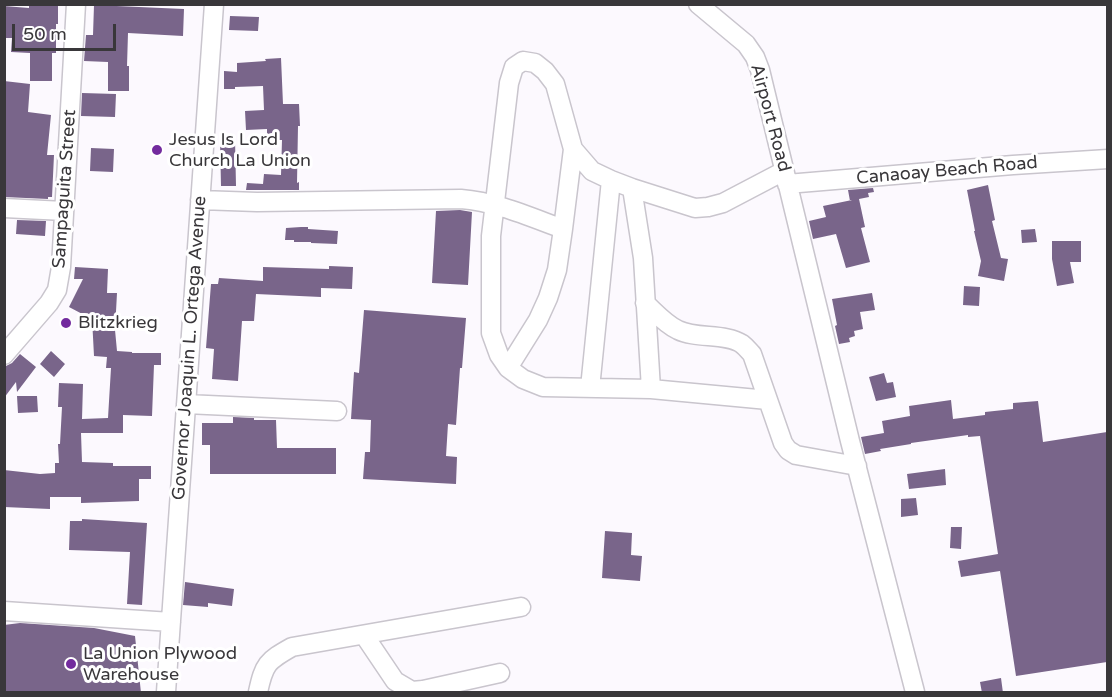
<!DOCTYPE html>
<style>
body{margin:0}
#map{position:relative;width:1112px;height:697px;overflow:hidden;background:#fcf9fe;font-family:"Varela Round",sans-serif}
canvas{display:block}
.frame{position:absolute;inset:0;border:6px solid #39373a;pointer-events:none}
.scale{position:absolute;left:12px;top:24px;width:104px;height:27px;box-sizing:border-box;border:3px solid #39373a;border-top:0;padding-left:8px;font-size:18px;line-height:21px;white-space:nowrap;color:#39373a;-webkit-text-stroke:4px #fff;paint-order:stroke}
</style>
<div id="map">
<canvas width="1112" height="697"></canvas>
<div class="frame"></div>
<div class="scale">50 m</div>
</div>
<script>
const ctx = document.querySelector('canvas').getContext('2d');
ctx.lineJoin = 'round';
function fill(path, color) {
  ctx.fillStyle = color;
  ctx.fill(path, 'evenodd');
}
function stroke(path, color, width, dash) {
  ctx.strokeStyle = color;
  ctx.lineWidth = width;
  ctx.lineCap = dash ? 'butt' : 'round';
  ctx.setLineDash(dash || []);
  ctx.stroke(path);
}
function write(font, color, halo, rows, align = 'center') {
  ctx.font = font + ' "Varela Round",sans-serif';
  ctx.lineWidth = 6;
  ctx.setLineDash([]);
  ctx.textBaseline = 'middle';
  ctx.strokeStyle = halo;
  ctx.fillStyle = color;
  for (const [text, x, y, turn = 0] of rows) {
    ctx.save();
    ctx.translate(x, y);
    ctx.rotate((+turn || 0) * Math.PI / 180);
    ctx.textAlign = isNaN(turn) ? turn : align;
    if (halo) ctx.strokeText(text, 0, 0);
    ctx.fillText(text, 0, 0);
    ctx.restore();
  }
}
fill(new Path2D(`
 M29 4H58V24H56V53H52V81H30V53L11 52 12 38H4V6L29 8Z
 M94 5 184 9 183 36 128 33 127 66H129V91H108V62L84 61 86 35H93Z
 M230 16 259 17 258 31 229 30Z
 M281 58 283 104H299L300 126H298L297 183 299 182V190H246L247 183 263 184 264 174 281 175 282 140H267V129L246 130 245 111 264 110 263 86 235 87V89H224V71L237 72V63L266 61 265 59Z
 M4 81 30 84 28 112 51 115 47 155H54L52 197H48V199L4 197Z
 M82 93 116 94 115 117 81 116Z
 M235 139 236 186H221L220 140Z
 M91 148 114 149 113 172 90 171Z
 M988 185 995 220 992 221 1001 258 1008 259 1004 281 978 276 981 261 974 231H975L967 190Z
 M873 188 874 192 868 193 869 197 859 199 865 227 861 228 870 262 846 268 836 234 813 239 809 221 826 217 823 206 852 200 850 201 848 190Z
 M460 210 472 212 468 285 432 283 436 211Z
 M17 220 46 221 45 236 16 234Z
 M301 227H308V229L338 231 337 244 311 243V242H294V240H285L286 228Z
 M1035 229 1037 242 1022 243 1021 230Z
 M1052 241H1081V262H1070L1074 283 1057 286 1052 259Z
 M329 266 353 267 352 289 321 288V297L256 294 254 321H242L238 381 212 379 214 349 206 348 211 284H218L219 278 263 281V267L329 269Z
 M75 267 108 269 107 293H117L115 330 117 351 132 352V353H161V365H154L152 416 123 415V433H81L82 462 113 463V466H151V479H139V501L81 503V497H50V509L4 507V470L40 474 55 473V463H59L58 444H60L62 407H58L59 383 83 384 82 419 108 418 111 368H106L107 357 94 356 92 318 88 317 69 307 83 279H74Z
 M964 286 980 287 979 306 963 305Z
 M872 293 875 310 860 312 863 329 854 331 855 336 849 338 850 342 839 344 835 326 837 325 832 299Z
 M364 310 466 318 462 368H460L456 425 448 424 446 456 457 457 456 484 363 479 365 452H370L371 420 351 419 354 372 359 373Z
 M51 351 65 364 54 377 40 364Z
 M20 354 36 367 17 392 16 382 4 398V367L12 363Z
 M884 373 887 383 893 382 896 397 876 401 869 377Z
 M17 396H37L38 412 18 413Z
 M951 400 953 419 985 415V412L1013 409V403L1038 401 1043 442 1107 432V662L1016 676 1000 571 961 577 958 561 998 554 980 436 968 437V435L911 443V444L880 449 881 451 865 454 861 437 884 433 882 421 910 416 909 406Z
 M233 417 254 418V420H276L277 448H336V474H210V445H202V423H233Z
 M945 469 946 485 909 489 907 474Z
 M916 498 918 515 901 517V499Z
 M82 519 147 523 142 605 127 604 130 552 69 550 70 521H82Z
 M951 527H962L961 549 950 548Z
 M605 531 632 533 631 555 642 556 640 581 602 578Z
 M185 582 234 589 232 606 208 603V607L183 605Z
 M20 623 94 628 135 636 141 693H4V625Z
 M1001 678 1003 693H982L980 682Z`), '#79658a');
const minor = new Path2D(`
 M698 4 746 44 755 57 760 70 850 441 915 692
 M787 184 1013 165 1108 159
 M632 188 643 258 651 389 543 387 523 379 508 368 499 355 491 333V236L509 83 514 67 523 61 535 63 545 71 555 84 573 149 592 171 611 180 632 188 695 208 708 207 723 203 784 171
 M200 200 257 202 461 199C497 202 530 217 563 229
 M4 208 64 211
 M645 303C655 312 665 324 678 330 696 339 726 333 742 344 746 347 749 351 752 354L783 443 788 450 796 455 857 466
 M4 355 49 303 57 290 61 267 76 4
 M508 368 538 320 548 298 557 270 563 229 573 149
 M590 388 611 180
 M651 389 768 400
 M186 404 337 411
 M4 611 171 622
 M364 635 395 681 412 691 423 690 500 673
 M166 692 214 4
 M258 692C264 664 267 661 292 647L521 607`);
stroke(minor, '#c9c5cd', 21);
stroke(minor, '#fff', 18);
for (const [x, y, r, color] of [
 [157,150,6,"#732b9e"],
 [66,323,6,"#732b9e"],
 [71,664,6,"#732b9e"]
]) {
  const dot = new Path2D();
  dot.arc(x, y, r, 0, 2 * Math.PI);
  ctx.fillStyle = color;
  ctx.fill(dot);
  stroke(dot, '#fff', 2);
}
write('18px', '#39373a', '#fff', [
 ["Airport Road",770,118,75],
 ["Canaoay Beach Road",947,171,-5],
 ["Sampaguita Street",65,189,-86],
 ["Governor Joaquin L. Ortega Avenue",190,348,-86]
]);
write('18px', '#39373a', '#fff', [
 ["Jesus Is Lord",169,140],
 ["Church La Union",169,161],
 ["Blitzkrieg",78,323],
 ["La Union Plywood",83,654],
 ["Warehouse",83,675]
], 'left');
</script>
